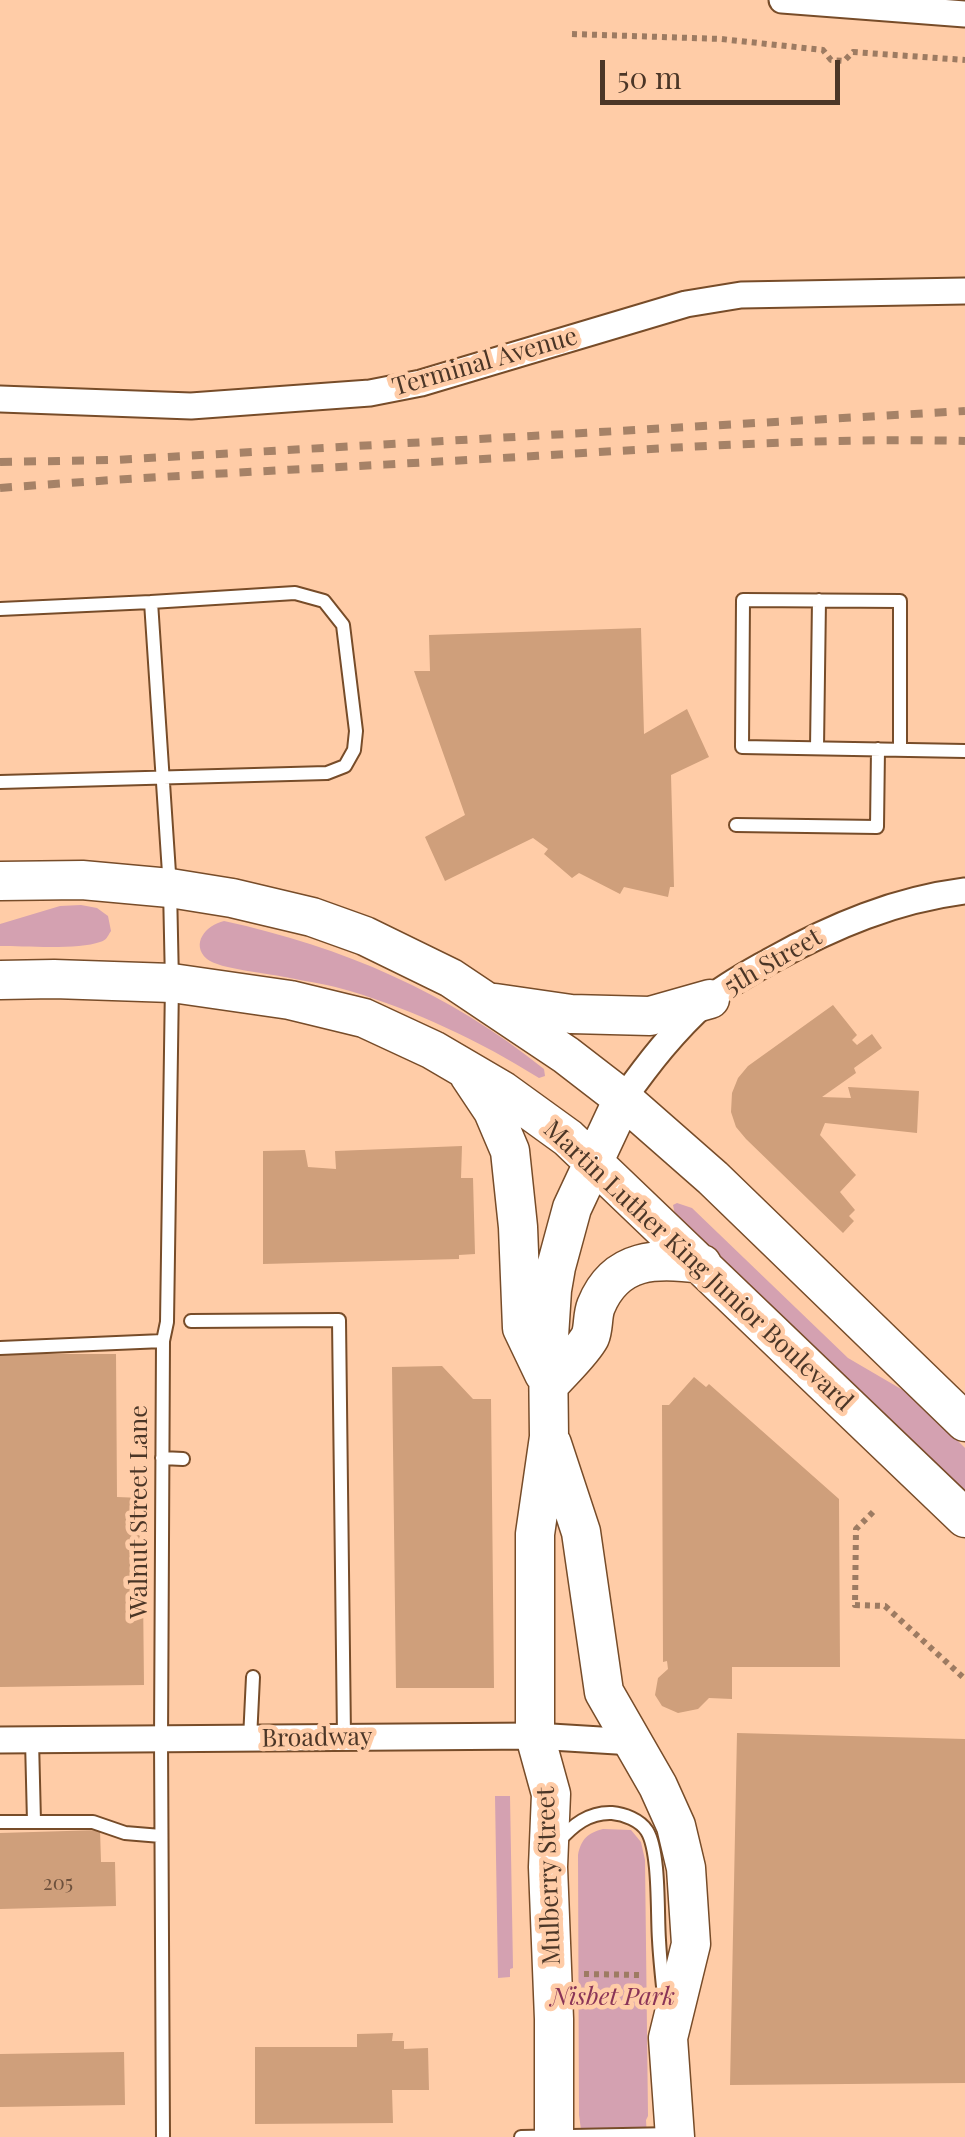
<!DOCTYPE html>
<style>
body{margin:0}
#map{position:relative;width:965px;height:2137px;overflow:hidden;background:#ffcca7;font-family:"Playfair Display",serif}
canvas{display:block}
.scale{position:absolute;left:600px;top:60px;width:240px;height:45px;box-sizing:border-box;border:5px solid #4b3627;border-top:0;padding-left:12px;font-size:30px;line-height:35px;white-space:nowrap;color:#4b3627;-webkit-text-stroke:8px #ffcca7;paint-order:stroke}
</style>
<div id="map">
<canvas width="965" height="2137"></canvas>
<div class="scale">50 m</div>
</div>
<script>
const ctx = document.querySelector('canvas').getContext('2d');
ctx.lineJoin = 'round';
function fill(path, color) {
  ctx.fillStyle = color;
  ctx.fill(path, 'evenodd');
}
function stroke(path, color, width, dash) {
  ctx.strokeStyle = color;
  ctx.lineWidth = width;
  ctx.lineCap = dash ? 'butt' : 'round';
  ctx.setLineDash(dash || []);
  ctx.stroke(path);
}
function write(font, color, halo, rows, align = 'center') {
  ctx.font = font + ' "Playfair Display",serif';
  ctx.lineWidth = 9;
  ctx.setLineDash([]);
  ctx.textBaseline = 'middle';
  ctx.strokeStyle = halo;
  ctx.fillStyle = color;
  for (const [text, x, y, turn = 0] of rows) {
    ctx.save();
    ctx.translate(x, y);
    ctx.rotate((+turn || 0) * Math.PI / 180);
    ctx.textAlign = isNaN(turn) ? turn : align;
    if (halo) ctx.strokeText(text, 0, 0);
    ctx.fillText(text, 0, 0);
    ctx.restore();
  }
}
fill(new Path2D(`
 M81 905 97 908 108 916 111 931C107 937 107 940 100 942 79 950 24 946 0 946V924L60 906Z
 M224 921C343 947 448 992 544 1069L545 1076 539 1078C480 1041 416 1011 350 991 331 985 310 982 290 978 273 974 218 969 207 959 190 944 206 925 224 921Z
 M677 1203 692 1208 848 1358 913 1396 965 1448V1498L675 1215 673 1205Z
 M495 1796H510L513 1968 510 1969V1977L498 1978Z
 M603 1829 631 1830 641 1842 645 1860 648 2116 646 2120 647 2137H582L579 2115 578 1855C581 1839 588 1833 603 1829Z`), '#d4a1b1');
fill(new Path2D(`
 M641 628 644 734 687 709 709 757 671 775 674 887H670L668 897 624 887 620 894 579 873 572 878 544 854 548 849 533 838 445 881 425 837 465 815 414 671H430L429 635Z
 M833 1005 857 1035 852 1040 857 1045 872 1034 882 1048 854 1068 856 1073 822 1097 851 1098 848 1087 919 1091 917 1133 825 1123 820 1135 856 1175 840 1192 855 1210 849 1216 854 1221 843 1233 746 1139 736 1127 731 1112 732 1093 738 1078 748 1066Z
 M462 1146 461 1178H473L475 1254 459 1255V1259L263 1264V1151L305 1150 308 1167 336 1169 335 1151Z
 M0 1354H116L117 1497 142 1498 144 1685 0 1687Z
 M442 1366 473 1399H491L494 1688H396L392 1367Z
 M694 1377 706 1387 709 1384 839 1499 840 1667H732V1699L709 1698 698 1709 678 1713 662 1706 655 1695 658 1678 668 1669 667 1661 663 1662 662 1405H669Z
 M737 1733 965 1739V2083L730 2085Z
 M100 1830 101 1862H115L116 1906 0 1909V1833Z
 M393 2033 392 2041H404V2049L428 2048 429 2090H392L393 2123 255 2124V2047H357V2034Z
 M124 2052 125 2105 0 2107V2054Z`), '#cf9f7b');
const lane = new Path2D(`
 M0 609 151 602 170 888 172 983 167 1322 163 1341 161 1740 163 2137
 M817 748 819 600
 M900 750V601L743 600 742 747 965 751
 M0 782 327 773 345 766 354 750 356 731 343 625 324 601 295 593 151 602
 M736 825 877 827 878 749
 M191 1321 339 1320 344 1737
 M0 1348 163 1341
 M162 1458 183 1459
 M250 1739 253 1677
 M32 1740 34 1822
 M0 1822H93L125 1833 161 1836
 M558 1842C573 1825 589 1812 612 1813 624 1814 640 1820 647 1831 660 1852 657 1914 659 1940 660 1959 662 1977 664 1996
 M521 2137 673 2134`);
const street = new Path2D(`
 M782 0 965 14
 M0 399 191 406 370 393 421 383 686 304 741 295 965 291
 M623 1099C648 1064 674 1030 707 1001 726 985 751 972 772 960 833 926 895 900 965 891
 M0 1740 535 1736 633 1742`);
const primary = new Path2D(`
 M0 881 82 880 170 888 232 898 312 917 365 936 451 978 566 1055 623 1099 713 1178 965 1422
 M0 980 54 979 172 983 290 1000 364 1018 433 1050 503 1091 568 1138 965 1518
 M495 1003 571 1014 650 1016 710 999
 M469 1075 493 1111 510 1151 518 1227 522 1328 544 1374
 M549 1385C561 1371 582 1352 590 1337 594 1328 592 1316 596 1306 616 1257 657 1258 702 1264
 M552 1444 581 1532 604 1692 658 1786 676 1826 686 1868 691 1944 668 2038 675 2137
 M554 2137V2019L548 1867 551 1794 535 1736V1534L549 1437 548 1352 552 1290 556 1267 572 1208 623 1099`);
stroke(lane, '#774c29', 16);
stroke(street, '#774c29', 29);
stroke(primary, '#774c29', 41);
stroke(new Path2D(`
 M572 34 721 39 823 50 831 60 844 61 853 52 965 60
 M873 1512 856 1529 855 1605 885 1606 965 1679
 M584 1974 641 1975`), '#9d7b62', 6, [5, 5]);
stroke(lane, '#fff', 12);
stroke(street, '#fff', 25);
stroke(primary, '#fff', 38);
stroke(new Path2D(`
 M0 462 114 460 965 411
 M0 488C167 475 334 468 501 458 656 449 811 437 965 441`), '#a68267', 8, [12, 12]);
write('20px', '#6c503c', null, [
 ["205",58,1884]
]);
write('25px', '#4b3627', '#ffcca7', [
 ["Terminal Avenue",485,362,-16],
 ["5th Street",773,962,-30],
 ["Martin Luther King Junior Boulevard",698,1266,43],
 ["Walnut Street Lane",139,1512,-90],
 ["Broadway",317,1738,-1],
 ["Mulberry Street",549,1876,-92]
]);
write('italic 25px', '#8a3457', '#ffcca7', [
 ["Nisbet Park",613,1997]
]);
</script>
